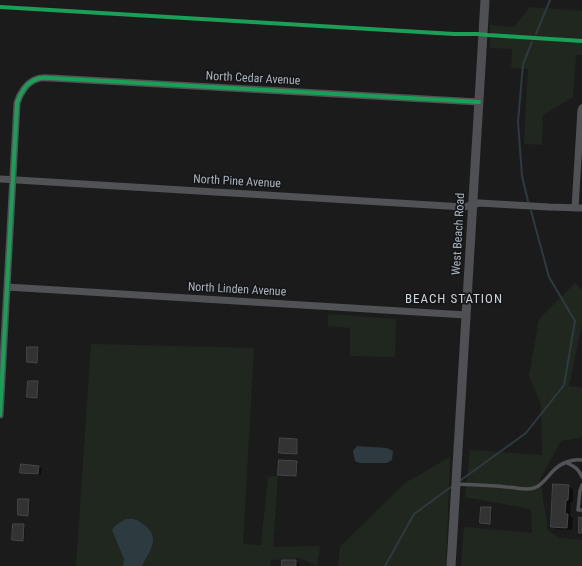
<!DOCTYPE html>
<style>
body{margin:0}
canvas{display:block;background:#1b1b1c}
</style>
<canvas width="582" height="566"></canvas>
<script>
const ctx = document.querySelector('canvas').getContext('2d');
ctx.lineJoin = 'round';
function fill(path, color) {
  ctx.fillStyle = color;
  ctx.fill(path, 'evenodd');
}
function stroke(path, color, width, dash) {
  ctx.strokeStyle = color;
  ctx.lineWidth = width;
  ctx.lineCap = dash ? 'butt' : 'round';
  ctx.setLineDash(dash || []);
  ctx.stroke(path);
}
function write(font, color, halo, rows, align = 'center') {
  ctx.font = font + ' "Roboto Condensed",sans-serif';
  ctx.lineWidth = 3.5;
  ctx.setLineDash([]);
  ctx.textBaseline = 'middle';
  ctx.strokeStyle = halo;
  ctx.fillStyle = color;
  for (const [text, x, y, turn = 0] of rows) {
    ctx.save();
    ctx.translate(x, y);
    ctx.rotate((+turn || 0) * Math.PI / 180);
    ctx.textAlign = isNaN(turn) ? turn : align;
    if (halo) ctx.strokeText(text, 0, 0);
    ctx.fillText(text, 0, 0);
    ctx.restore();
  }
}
fill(new Path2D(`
 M530 7 582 11V55H576L573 97 543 115 542 145 524 144 528 69 511 68 512 49 490 48V25L514 27Z
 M575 283 582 290V324L569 386 582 388V436L579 438 561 441 540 479 548 530 559 538 582 540V566H461L464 527 532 533 531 509 465 497 470 450 542 455 541 404 529 376 539 319Z
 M328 314 396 319 395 357 350 356V328L328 326Z
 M91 344 254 348 243 544 261 545 268 477 278 475 273 547 320 546 317 566 300 558 271 560 270 566H76Z
 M450 457 446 566H338L340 547 405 483Z`), '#1f271f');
fill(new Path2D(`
 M357 446 387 448 393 451 392 460 387 463H360L355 461 353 451Z
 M126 519C130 519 133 518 136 520 143 523 154 531 153 540 153 548 145 559 142 566H123L124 559 112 530 117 524Z`), '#2d3a3f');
fill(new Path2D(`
 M38 348H39L38 363 28 362Z
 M38 382 39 383 38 398 29 397Z
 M297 440 298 441 297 454 281 453Z
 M280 461 298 463 297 476 281 475Z
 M39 467 42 468 41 475 24 474 21 472Z
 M568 486 573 489V502H571L570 516 573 518 572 530 557 529 552 527Z
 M28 500 30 501 29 516 20 515Z
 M482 508 492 509 491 523 481 522Z
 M23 525 25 526 24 541 15 540Z
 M296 561 299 563V566H283Z`), '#0007');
stroke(new Path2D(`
 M536 34 550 0
 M528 201 522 176 518 122 523 64 532 42
 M461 480 526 433 564 385 575 321 549 277 531 211
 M385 566 414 514 451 487`), '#2d3a3f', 2);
const building = new Path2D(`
 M27 347H38L37 363 27 362Z
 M28 381H38L37 398 27 397Z
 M280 438 297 439V454L279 453Z
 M279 460 297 461 296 476 278 475Z
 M21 464 39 466 38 474 20 473Z
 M553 484 569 485 568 500H566L565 514H568L567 528 551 527Z
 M18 499H29L28 516 18 515Z
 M481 507H491L490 524 480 523Z
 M579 517 582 518V533H579Z
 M13 524H24L23 541 12 540Z
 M282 560H296V566H282Z`);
fill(building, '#333334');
stroke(building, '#444648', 1);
stroke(new Path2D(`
 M567 463C574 466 579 469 582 477
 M457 484C474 485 490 485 506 487 515 487 525 491 534 488 542 486 548 476 554 470 561 463 572 459 582 460
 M582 485 580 491 578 510H582`), '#505255', 3.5);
stroke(new Path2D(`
 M0 179 464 207 479 203 549 207 582 208
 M575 208 581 110 582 108
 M7 287 466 315
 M0 415 17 103C20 93 27 82 37 79 41 77 47 78 51 78L479 102`), '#505255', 7);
stroke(new Path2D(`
 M451 566 485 0`), '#4e5053', 9);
stroke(new Path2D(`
 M0 7 454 34H477L488 35 582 41
 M0 415 17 103C20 93 27 82 37 79 41 77 47 78 51 78L479 102`), '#1a9f57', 4);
write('12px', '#acb4bd', '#151618', [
 ["North Cedar Avenue",253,79,3],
 ["North Pine Avenue",237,182,3],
 ["West Beach Road",459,234,-87],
 ["North Linden Avenue",237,290,3]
]);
ctx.letterSpacing = '1px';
write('13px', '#ced3d9', '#151618', [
 ["BEACH STATION",454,300]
]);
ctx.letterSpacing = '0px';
</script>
